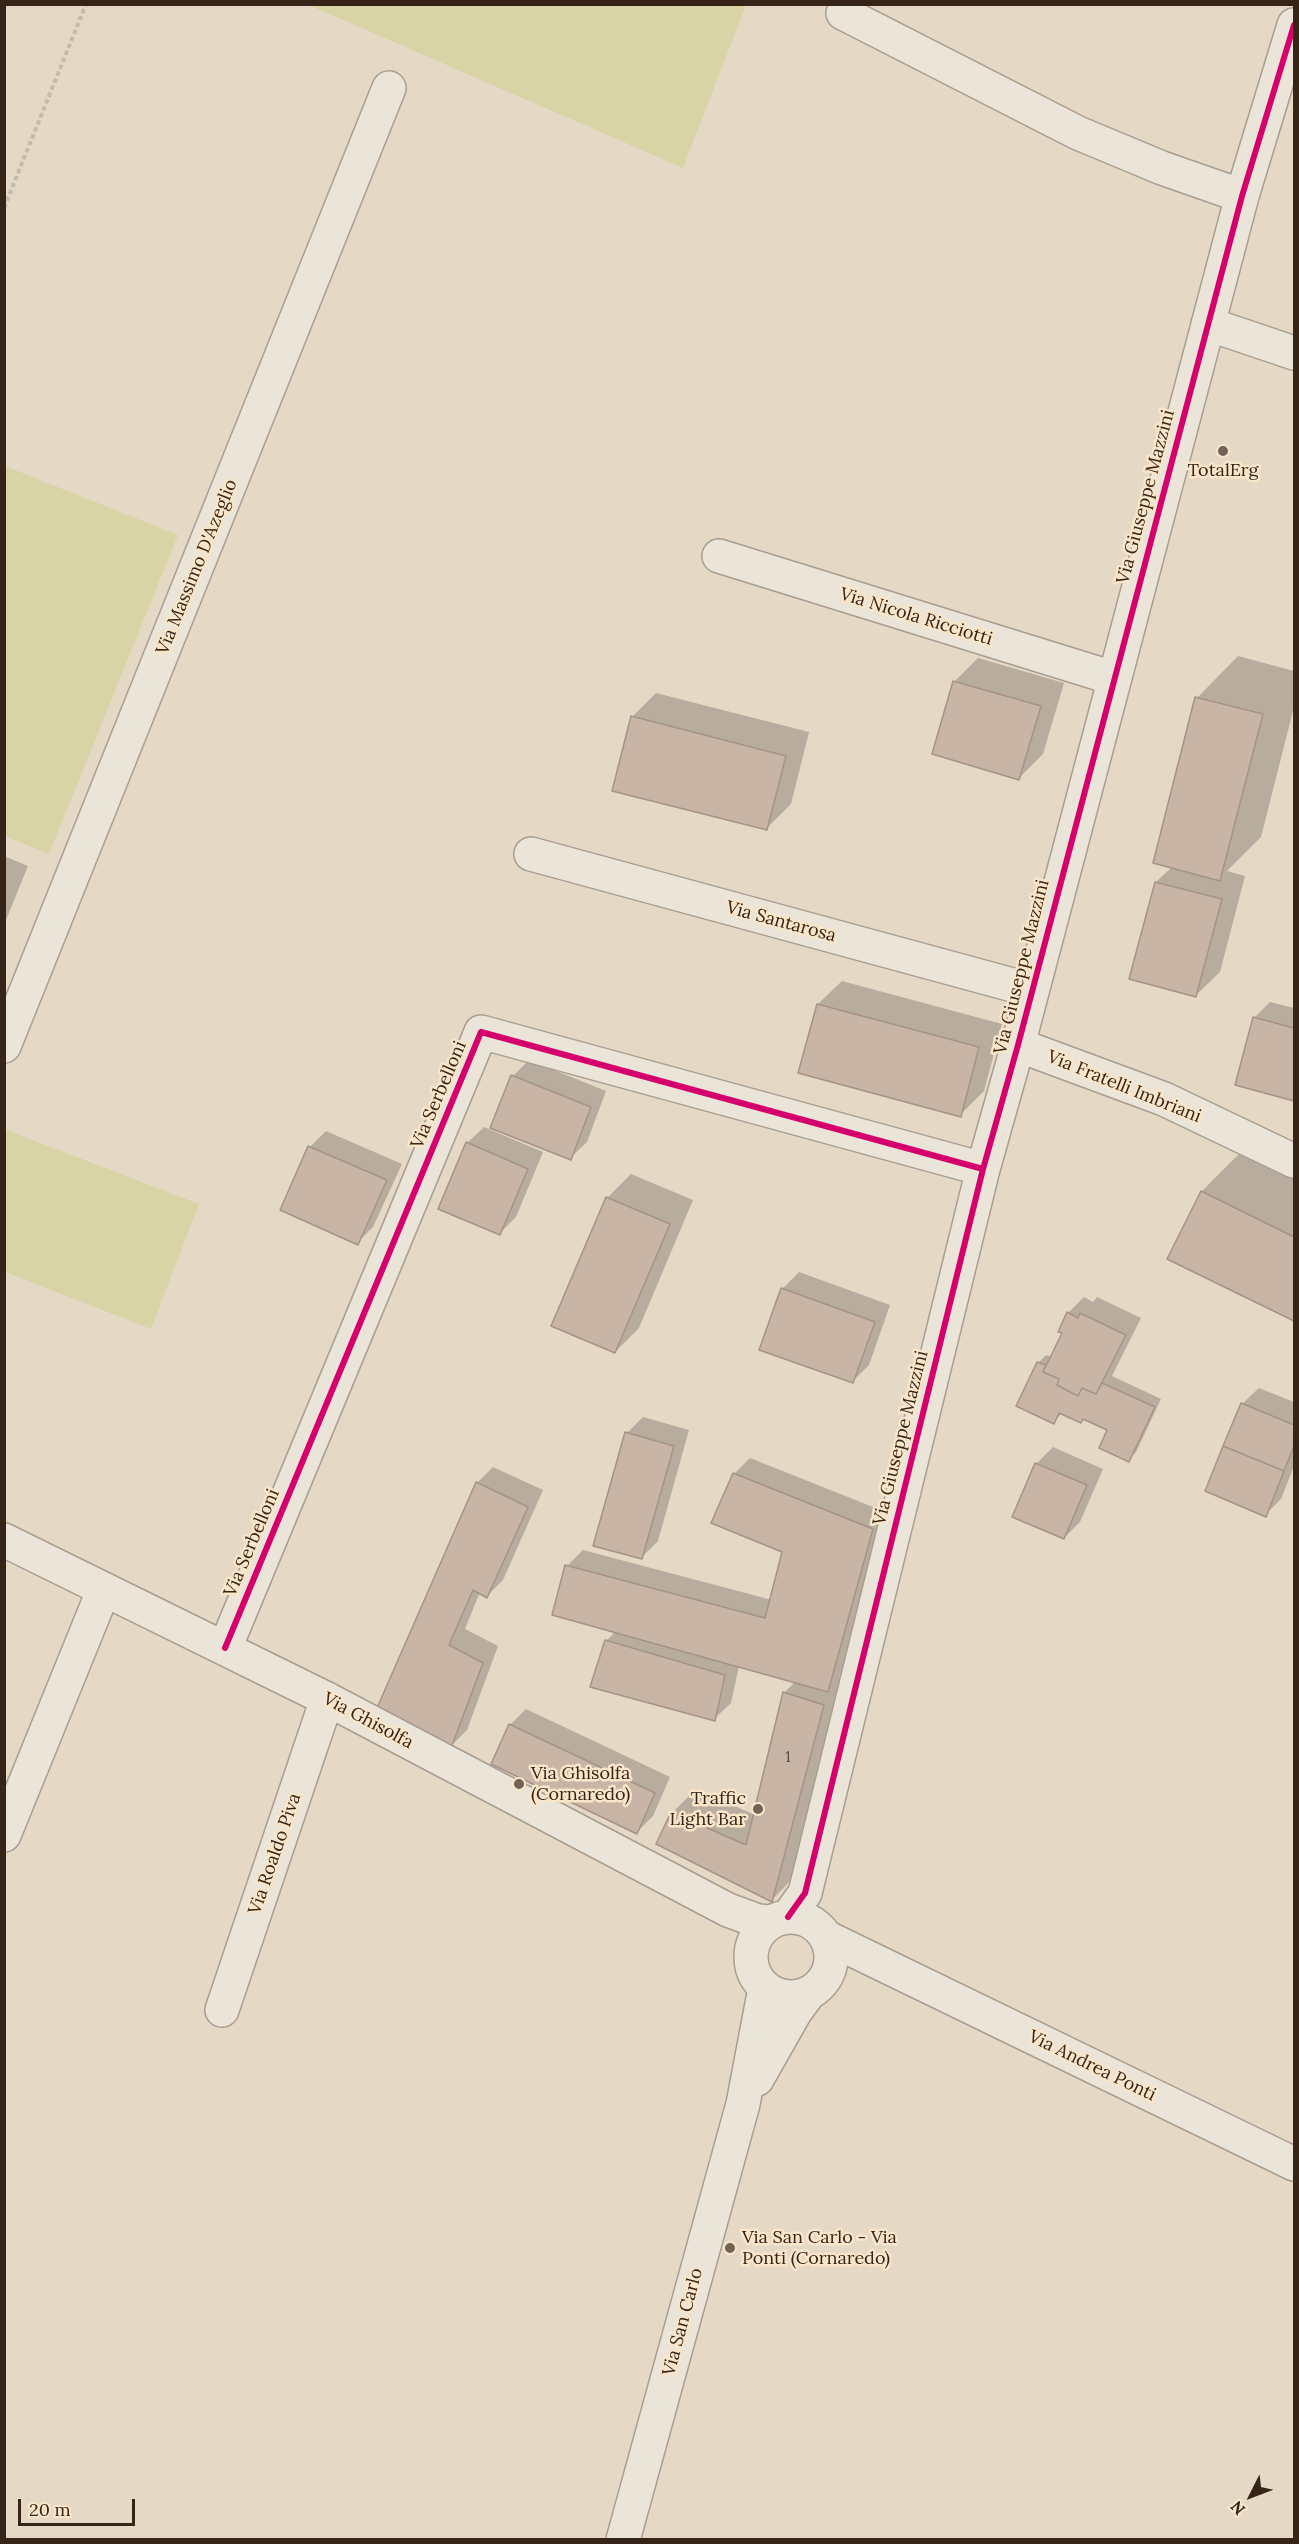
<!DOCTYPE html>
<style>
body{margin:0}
#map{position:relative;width:1299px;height:2544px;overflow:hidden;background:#e5d8c5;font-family:Lora,serif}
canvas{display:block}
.frame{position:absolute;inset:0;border:6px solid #362419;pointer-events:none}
.north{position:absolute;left:1221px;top:2466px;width:60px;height:60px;-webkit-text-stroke:4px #f9e6c9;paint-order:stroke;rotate:228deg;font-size:16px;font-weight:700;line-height:24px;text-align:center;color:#362419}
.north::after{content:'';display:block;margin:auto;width:21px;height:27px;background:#362419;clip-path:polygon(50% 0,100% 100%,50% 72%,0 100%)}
.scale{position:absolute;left:18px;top:2499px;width:117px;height:27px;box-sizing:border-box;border:3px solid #362419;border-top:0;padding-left:8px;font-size:18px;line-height:21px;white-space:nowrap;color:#362419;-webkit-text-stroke:4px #f9e6c9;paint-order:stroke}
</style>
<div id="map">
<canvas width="1299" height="2544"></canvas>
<div class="frame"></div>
<div class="north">N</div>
<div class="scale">20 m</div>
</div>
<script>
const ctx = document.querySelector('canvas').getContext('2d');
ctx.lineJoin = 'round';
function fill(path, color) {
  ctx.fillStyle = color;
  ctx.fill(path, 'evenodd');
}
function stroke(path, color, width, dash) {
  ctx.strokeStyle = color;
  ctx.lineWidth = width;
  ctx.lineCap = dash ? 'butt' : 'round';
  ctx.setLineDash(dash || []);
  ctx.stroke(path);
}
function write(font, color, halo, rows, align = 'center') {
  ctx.font = font + ' Lora,serif';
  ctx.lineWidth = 5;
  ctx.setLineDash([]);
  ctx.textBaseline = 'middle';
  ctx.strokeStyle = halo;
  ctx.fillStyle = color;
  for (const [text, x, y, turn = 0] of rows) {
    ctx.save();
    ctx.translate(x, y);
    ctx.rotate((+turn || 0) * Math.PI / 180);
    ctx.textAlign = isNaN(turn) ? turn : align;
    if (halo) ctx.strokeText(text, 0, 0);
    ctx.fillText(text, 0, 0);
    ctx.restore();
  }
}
fill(new Path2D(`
 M309 5 746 4V5L683 168Z
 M5 466 178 535 49 854 5 836Z
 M4 1129 199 1204 151 1329 5 1272Z`), '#d9d4a6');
fill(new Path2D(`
 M1238 656 1294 671V707L1261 837 1227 871 1245 876 1220 972 1196 995 1156 882 1172 867 1197 698Z
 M978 658 1064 683 1043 754 1019 778 954 682Z
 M656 693 809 732 791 804 767 828 632 717Z
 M4 856 28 866 4 925Z
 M842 981 1002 1024 984 1091 960 1115 818 1004Z
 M1270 1002 1294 1008V1099L1237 1084 1254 1018Z
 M529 1060 606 1091 587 1142 570 1158 513 1076Z
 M484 1127 543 1152 516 1217 500 1233 467 1143Z
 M326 1131 402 1164 373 1227 357 1243 282 1210 310 1147Z
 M1243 1150 1294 1175V1320L1169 1258 1202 1191Z
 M631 1174 693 1200 639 1328 615 1352 607 1198Z
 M799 1272 890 1305 869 1365 853 1381 761 1349 783 1288Z
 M1084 1297 1093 1302 1097 1297 1141 1318 1112 1376 1161 1399 1136 1452 1128 1460 1109 1429 1084 1418 1081 1421 1062 1413 1054 1422 1018 1406 1039 1362 1046 1355 1052 1357 1064 1333 1068 1313Z
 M1259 1388 1294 1402V1466L1281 1499 1265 1515 1242 1404Z
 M643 1417 689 1430 658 1541 642 1557 627 1433Z
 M1053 1447 1103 1469 1080 1522 1064 1538 1014 1516 1037 1463Z
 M750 1458 888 1513 843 1674 839 1679 847 1681 795 1876 772 1900 672 1813 696 1789 755 1815 784 1693 795 1682 739 1666 731 1703 714 1719 606 1641 616 1631 567 1566 583 1550 772 1600 784 1551 734 1474Z
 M493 1467 543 1490 503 1580 487 1596 480 1592 465 1629 498 1646 467 1730 451 1746 378 1708 477 1483Z
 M526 1709 670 1777 653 1816 637 1832 510 1725Z`), '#0003');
const building = new Path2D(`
 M953 681 1041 706 1019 780 932 754Z
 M1195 697 1263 714 1220 881 1153 863Z
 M631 716 786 756 767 830 612 791Z
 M1155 882 1222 899 1196 997 1129 979Z
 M817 1004 979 1047 961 1117 798 1073Z
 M1253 1017 1294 1028V1101L1235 1085Z
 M511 1075 591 1107 571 1160 490 1128Z
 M466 1142 528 1169 500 1235 438 1209Z
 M308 1146 387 1180 358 1245 280 1210Z
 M1201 1191 1294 1237V1321L1167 1259Z
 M606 1197 670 1224 615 1353 551 1326Z
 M781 1288 875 1322 853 1383 759 1350Z
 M1067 1312 1078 1318 1080 1313 1126 1335 1096 1394 1082 1388 1078 1396 1057 1385 1059 1379 1043 1372 1062 1333 1058 1332Z
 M1037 1362 1046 1365 1043 1372 1059 1379 1057 1385 1078 1396 1082 1388 1096 1394 1102 1383 1155 1407 1129 1462 1099 1448 1107 1430 1083 1419 1081 1423 1059 1413 1054 1424 1016 1406Z
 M1241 1403 1294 1425V1446L1284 1471 1223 1446Z
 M625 1432 674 1446 642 1559 593 1546Z
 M1223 1446 1284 1471 1266 1517 1205 1491Z
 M1035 1463 1087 1485 1064 1539 1012 1517Z
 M733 1473 873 1529 828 1692 552 1615 565 1565 765 1618 782 1552 711 1523Z
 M476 1482 528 1507 487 1598 473 1590 449 1645 483 1663 451 1748 377 1708Z
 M605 1640 725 1675 715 1721 590 1687Z
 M783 1692 824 1705 772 1902 656 1844 671 1812 746 1845Z
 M509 1724 655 1793 637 1834 491 1764Z`);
fill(building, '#c9b5a6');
stroke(building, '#a49386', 1.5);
const minor = new Path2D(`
 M843 13 1078 133 1162 168 1242 196
 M1208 324 1294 353
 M719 556 1113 678
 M531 854 1031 990
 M1018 1045 1164 1099 1294 1161
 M4 1046 389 88
 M4 1540 327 1699 728 1910 758 1921 769 1922
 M225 1648 481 1032 983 1169
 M4 1835 104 1589
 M751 1957a40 40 0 1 1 80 0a40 40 0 1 1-80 0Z
 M788 1917 805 1893 983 1169 1018 1045 1242 196 1294 25
 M826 1937 1294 2164
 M222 2010 327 1699
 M757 2079 795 2012 809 1993
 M623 2540 743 2104 765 1988`);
stroke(minor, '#a89d90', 36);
stroke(new Path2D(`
 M4 208 86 4`), '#c3bab0', 4, [4.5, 3]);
stroke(minor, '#ebe4d9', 33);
stroke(new Path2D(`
 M225 1648 481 1032 983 1169
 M788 1917 805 1893 983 1169 1018 1045 1242 196 1294 25`), '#d6006c', 6);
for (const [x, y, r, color] of [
 [1223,451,6,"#736355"],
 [519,1784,6,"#736355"],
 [758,1809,6,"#736355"],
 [730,2248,6,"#736355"]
]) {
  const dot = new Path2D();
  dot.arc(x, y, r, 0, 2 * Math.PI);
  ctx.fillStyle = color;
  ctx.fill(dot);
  stroke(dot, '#f9e6c9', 2);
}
write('15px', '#5b483c', null, [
 ["1",788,1758]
]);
write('18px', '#362419', '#f9e6c9', [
 ["TotalErg",1223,471,"center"],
 ["Via Ghisolfa",531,1774],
 ["(Cornaredo)",531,1795],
 ["Traffic",746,1799,"right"],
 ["Light Bar",746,1820,"right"],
 ["Via San Carlo - Via",742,2238],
 ["Ponti (Cornaredo)",742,2259]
], 'left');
write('18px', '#362419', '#f9e6c9', [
 ["Via Giuseppe Mazzini",1146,497,-75],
 ["Via Massimo D'Azeglio",197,567,-68],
 ["Via Nicola Ricciotti",916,617,17],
 ["Via Santarosa",781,922,15],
 ["Via Giuseppe Mazzini",1022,967,-76],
 ["Via Fratelli Imbriani",1124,1087,22],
 ["Via Serbelloni",439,1095,-67],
 ["Via Giuseppe Mazzini",901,1438,-76],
 ["Via Serbelloni",252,1543,-67],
 ["Via Ghisolfa",368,1721,28],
 ["Via Roaldo Piva",275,1854,-71],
 ["Via Andrea Ponti",1092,2066,26],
 ["Via San Carlo",683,2322,-75]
]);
</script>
